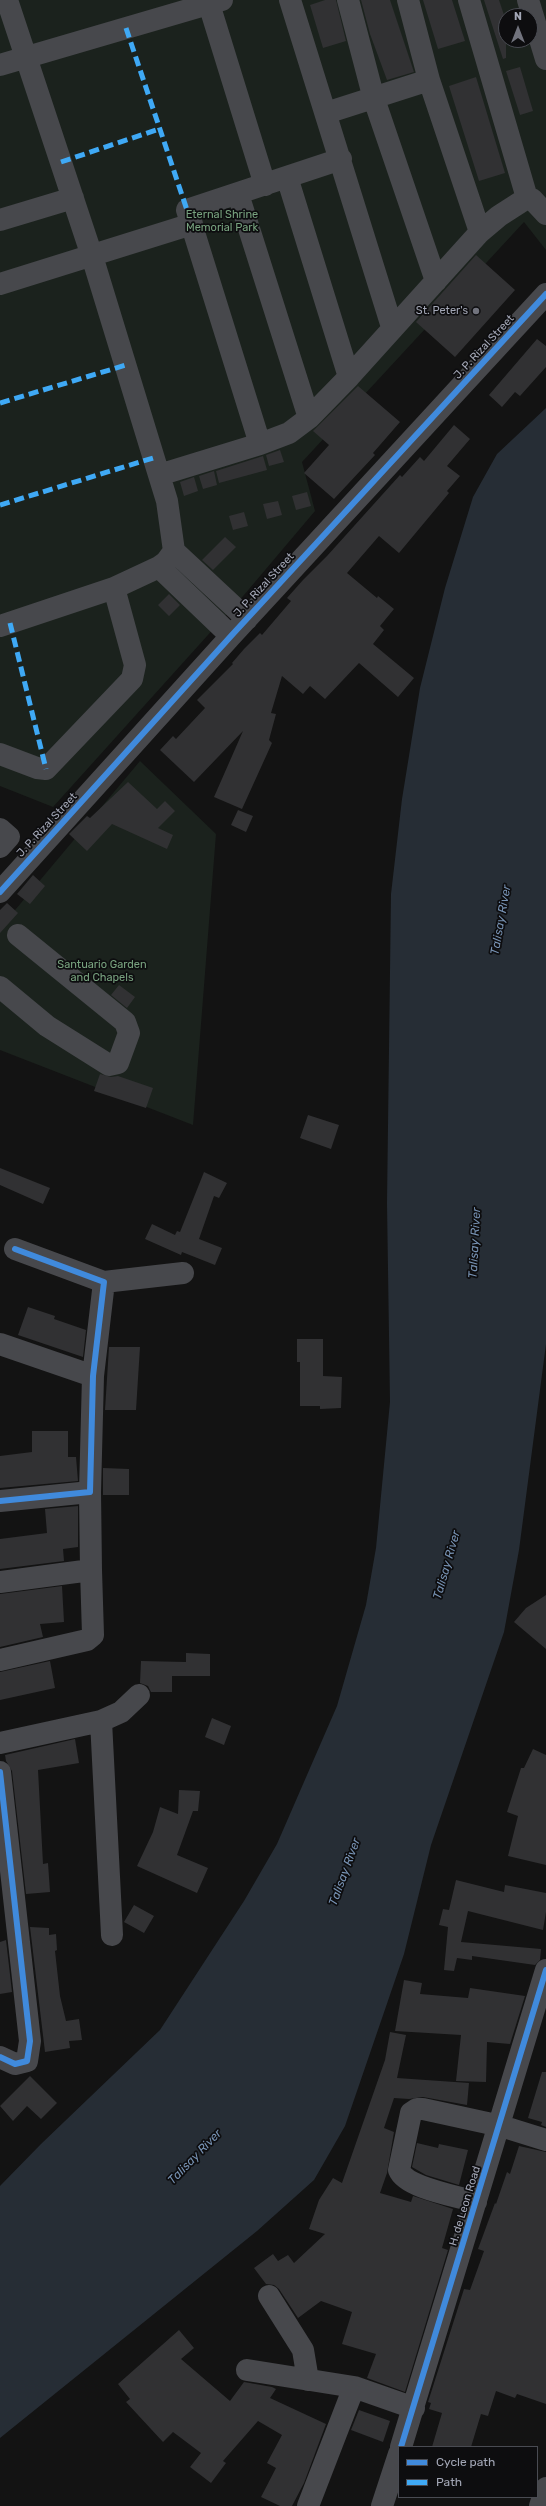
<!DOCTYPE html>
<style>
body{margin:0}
#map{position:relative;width:546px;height:2506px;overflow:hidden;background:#131313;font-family:Rubik,sans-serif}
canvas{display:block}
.legend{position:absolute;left:398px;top:2446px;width:140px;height:52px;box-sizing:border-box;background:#0d0d0f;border:1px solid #494b52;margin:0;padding:5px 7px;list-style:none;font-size:12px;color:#a3a7b6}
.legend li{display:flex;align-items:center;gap:8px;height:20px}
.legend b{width:20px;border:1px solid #494b52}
.north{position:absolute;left:498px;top:8px;width:40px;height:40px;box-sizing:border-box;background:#0d0d0f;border:1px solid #494b52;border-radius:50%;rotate:0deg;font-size:11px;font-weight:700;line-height:16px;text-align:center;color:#a3a7b6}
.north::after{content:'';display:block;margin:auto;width:14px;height:18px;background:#71737d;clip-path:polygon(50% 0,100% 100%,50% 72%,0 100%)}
</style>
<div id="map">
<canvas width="546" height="2506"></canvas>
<ul class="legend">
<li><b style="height:5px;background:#408adc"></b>Cycle path</li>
<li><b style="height:5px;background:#3fa9f5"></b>Path</li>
</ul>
<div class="north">N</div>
</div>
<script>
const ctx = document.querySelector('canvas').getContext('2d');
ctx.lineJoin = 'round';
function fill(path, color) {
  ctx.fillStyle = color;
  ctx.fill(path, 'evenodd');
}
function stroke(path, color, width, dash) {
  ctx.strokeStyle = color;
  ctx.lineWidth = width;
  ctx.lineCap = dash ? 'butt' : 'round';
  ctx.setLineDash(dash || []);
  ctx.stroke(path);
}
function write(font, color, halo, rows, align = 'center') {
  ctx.font = font + ' Rubik,sans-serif';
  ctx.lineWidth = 3.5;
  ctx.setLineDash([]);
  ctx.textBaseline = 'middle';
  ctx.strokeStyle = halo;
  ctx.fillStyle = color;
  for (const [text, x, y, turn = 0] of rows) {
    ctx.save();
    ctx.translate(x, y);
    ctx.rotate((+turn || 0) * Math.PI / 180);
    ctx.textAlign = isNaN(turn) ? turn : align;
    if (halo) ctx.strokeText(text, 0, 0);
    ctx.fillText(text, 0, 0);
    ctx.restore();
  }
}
fill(new Path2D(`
 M0 0H546V250L524 222 302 462 315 511 244 595 53 807 0 786ZM506 16H530V40H506Z
 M140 761 216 834 193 1125 0 1050V928Z`), '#1b221d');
fill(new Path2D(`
 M546 408V1344L519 1550 504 1632 431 1845 404 1954 345 2126 314 2180 257 2231 0 2438V2186L41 2144 160 2030 244 1901 277 1844 337 1706 366 1605 376 1548 390 1402 387 1203 391 894 402 799 420 688 445 588 473 497 497 454Z`), '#262d35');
fill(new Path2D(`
 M325 0H336L346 41 323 48 310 5Z
 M361 0H390L414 72 387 80 370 34Z
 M423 0H452L465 41 438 49Z
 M484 0H499L506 21V58L503 59Z
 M520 67 533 111 520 115 506 71Z
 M476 77 505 173 479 181 449 86Z
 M476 255 515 290 455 357 416 322Z
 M537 339 546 346V367L520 396 515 392 502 407 489 395Z
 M358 386 400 422 373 453 375 455 334 499 304 473 329 445 313 431Z
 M454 425 470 439 447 466 460 476 447 491 449 493 399 553 379 536 347 573 377 598 378 596 394 609 380 626 384 630 373 644 414 678 398 697 359 663 325 699 310 686 303 694 282 676 271 713 276 714 269 740 272 743 242 809 214 797 243 731 194 782 160 750 173 736 176 739 205 708 197 700 233 664 232 663 244 649 260 633 262 635 291 601 287 598 303 580 327 556 400 475 402 477 420 457 424 461Z
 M280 450 284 462 269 466 266 455Z
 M263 456 267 470 219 483 216 471Z
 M214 471 217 485 203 489 199 476Z
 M194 477 198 491 184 496 180 482Z
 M307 492 311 506 296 510 292 496Z
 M278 501 282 515 267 519 263 504Z
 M244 512 248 526 233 530 229 516Z
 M225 537 236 547 213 570 202 560Z
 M169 594 180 605 169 616 158 605Z
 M128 782 157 809 165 801 175 811 158 828 173 835 167 849 112 824 87 851 69 834 87 816 90 818Z
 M238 810 253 816 246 832 231 825Z
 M33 875 45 886 30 904 17 894Z
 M7 903 18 913 0 933V910Z
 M119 985 135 997 127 1008 111 995Z
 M100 1074 111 1077 118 1076 153 1088 146 1108 94 1091Z
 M308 1115 339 1125 331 1149 300 1138Z
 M0 1168 50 1188 43 1204 0 1185Z
 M204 1172 227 1183 219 1198 214 1196 199 1239 222 1248 215 1265 182 1252 181 1255 145 1239 152 1224 175 1235 177 1231 180 1232Z
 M28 1307 55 1316 54 1319 86 1330 83 1357 18 1335Z
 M297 1339H323V1376L342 1377 341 1408 320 1409V1406H300V1362H297Z
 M109 1347H140L136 1410H105Z
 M32 1431H68V1457H76L78 1481 0 1488V1456L32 1452Z
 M103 1468 129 1469V1495H103Z
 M78 1506V1547L63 1549 64 1561 0 1569V1539L47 1533 45 1509Z
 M62 1586 64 1622 40 1624 43 1637 0 1647V1594Z
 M546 1595V1649L514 1622 526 1608Z
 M186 1653 210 1654V1676H172V1692H151L148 1686 140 1683 141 1661 186 1662Z
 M50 1661 55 1688 0 1700V1672Z
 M212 1718 231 1726 224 1745 205 1737Z
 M75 1739 79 1763 38 1770 43 1864 48 1863 50 1892 26 1894 12 1771 6 1761 5 1755Z
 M533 1749 546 1755V1865L508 1856 518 1816 507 1812 521 1768H524Z
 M179 1790 200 1791 198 1811H193L177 1855 208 1868 197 1893 137 1866 153 1832 160 1807 178 1814Z
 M456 1880 504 1892 505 1885 546 1893V1912L543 1930 468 1911 461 1942 541 1949 540 1960 535 1965 472 1956V1960L457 1958 454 1971 444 1970 448 1927 439 1925 443 1909 449 1910Z
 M134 1905 154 1916 144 1933 124 1922Z
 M30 1927 49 1928V1935L56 1934 57 1950 55 1951 60 1996 66 2021 79 2019 82 2040 69 2041 70 2048 45 2052Z
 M6 1940 12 1992 0 1994V1942Z
 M404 1980 422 1983 420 1994 468 1998 470 1988 525 1996 510 2044 487 2042 486 2082 456 2081 461 2035 395 2031Z
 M390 2032 406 2035 397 2078 469 2083 467 2105 423 2097 409 2099 394 2098 384 2128 394 2132 387 2173 380 2193 411 2202 413 2196 453 2209 442 2248 448 2250 405 2392 367 2378 376 2354 342 2344 352 2312 321 2301 298 2318 279 2289 274 2285 266 2284 254 2268 273 2254 278 2261 288 2255 294 2263 325 2234 309 2229 319 2200 333 2178 342 2183 385 2060Z
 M542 2072H546V2127L541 2125 542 2122 528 2118Z
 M30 2076 57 2103 41 2119 27 2106 13 2121 0 2106Z
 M417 2143 438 2148 439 2144 468 2150 459 2185 426 2175 412 2167Z
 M519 2146 546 2152V2404L517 2394 515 2398 496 2391 488 2416 481 2414 471 2447H432L442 2413 429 2409 431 2403 428 2402 464 2289 470 2290 484 2251 478 2249 495 2203 496 2204 507 2172 510 2174Z
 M179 2330 194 2348 181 2359 230 2401 244 2382 272 2387 276 2389 270 2398 326 2424 304 2483 292 2506H280L261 2497 276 2468 267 2463 282 2435 258 2421 223 2461 226 2463 211 2483 190 2467 201 2453 173 2432 163 2442 126 2402 130 2399 118 2384Z
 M359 2410 390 2421 383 2442 351 2430Z`), '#313133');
stroke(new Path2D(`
 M290 0 392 327
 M348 0 374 99 436 281
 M408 0 429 80 480 232
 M469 0 527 198
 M528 0 546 59
 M209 4 265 185
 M0 65 222 0
 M326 113 429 80
 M287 177 349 377
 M238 194 309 418
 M0 220 73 198
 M0 284 192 224
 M260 444 187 210 341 159
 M159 475 260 444 289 433 309 418 349 377 480 232 499 216 527 198 532 199 546 214
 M174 551 247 619
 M159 567 231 636
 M0 626 114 588 159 567 166 562 174 551 167 501 159 475 92 256 7 0
 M0 754 37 768 46 769 132 679 135 665 114 588
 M0 829 9 837 0 847
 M0 892 231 636 546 294
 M0 987 47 1026 109 1065 118 1063 129 1033 125 1022 18 935
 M104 1282 183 1273
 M0 1344 93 1376
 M0 1501 90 1492 93 1376 104 1282 15 1249
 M0 1582 91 1570 90 1492
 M0 1660 87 1640 93 1635 91 1570
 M101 1721 121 1712 139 1695
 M0 1743 101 1721 112 1935
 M0 1772 30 2041 27 2061 15 2064 0 2057
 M476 2202C457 2196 406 2188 399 2170L411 2113 417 2109H423L501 2126 546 2140
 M269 2296 303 2350 308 2380
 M247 2370 354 2387 414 2408
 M401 2447 546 1970
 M308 2506 354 2387
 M382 2506 399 2454
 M540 2506 546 2488`), '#47484c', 22);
stroke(new Path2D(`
 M126 28 187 210
 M61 162 159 129
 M0 403 126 365
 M0 505 153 458
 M10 623 46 769`), '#3fa9f5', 5, [10, 5]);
stroke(new Path2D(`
 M0 892 231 636 546 294
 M0 1501 90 1492 93 1376 104 1282 15 1249
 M0 1772 30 2041 27 2061 15 2064 0 2057
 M401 2447 546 1970`), '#408adc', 6);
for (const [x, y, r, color] of [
 [476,311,4,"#71737d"]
]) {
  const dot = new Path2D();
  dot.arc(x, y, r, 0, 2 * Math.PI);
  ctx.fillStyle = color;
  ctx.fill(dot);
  stroke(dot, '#0d0d0f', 1.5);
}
write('11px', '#78a27f', '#0d0d0f', [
 ["Eternal Shrine",222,215],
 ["Memorial Park",222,228],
 ["Santuario Garden",102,965],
 ["and Chapels",102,978]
]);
write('11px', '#a3a7b6', '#0d0d0f', [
 ["St. Peter's",468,311]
], 'right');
write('11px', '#a3a7b6', '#0d0d0f', [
 ["J. P. Rizal Street",484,347,-47],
 ["J. P. Rizal Street",264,585,-47],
 ["J. P. Rizal Street",47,825,-47],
 ["H. de Leon Road",465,2206,-73]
]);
write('italic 12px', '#7792b3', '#0d0d0f', [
 ["Talisay River",501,920,-80],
 ["Talisay River",475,1243,-87],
 ["Talisay River",447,1565,-74],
 ["Talisay River",345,1872,-70],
 ["Talisay River",195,2157,-46]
]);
</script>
